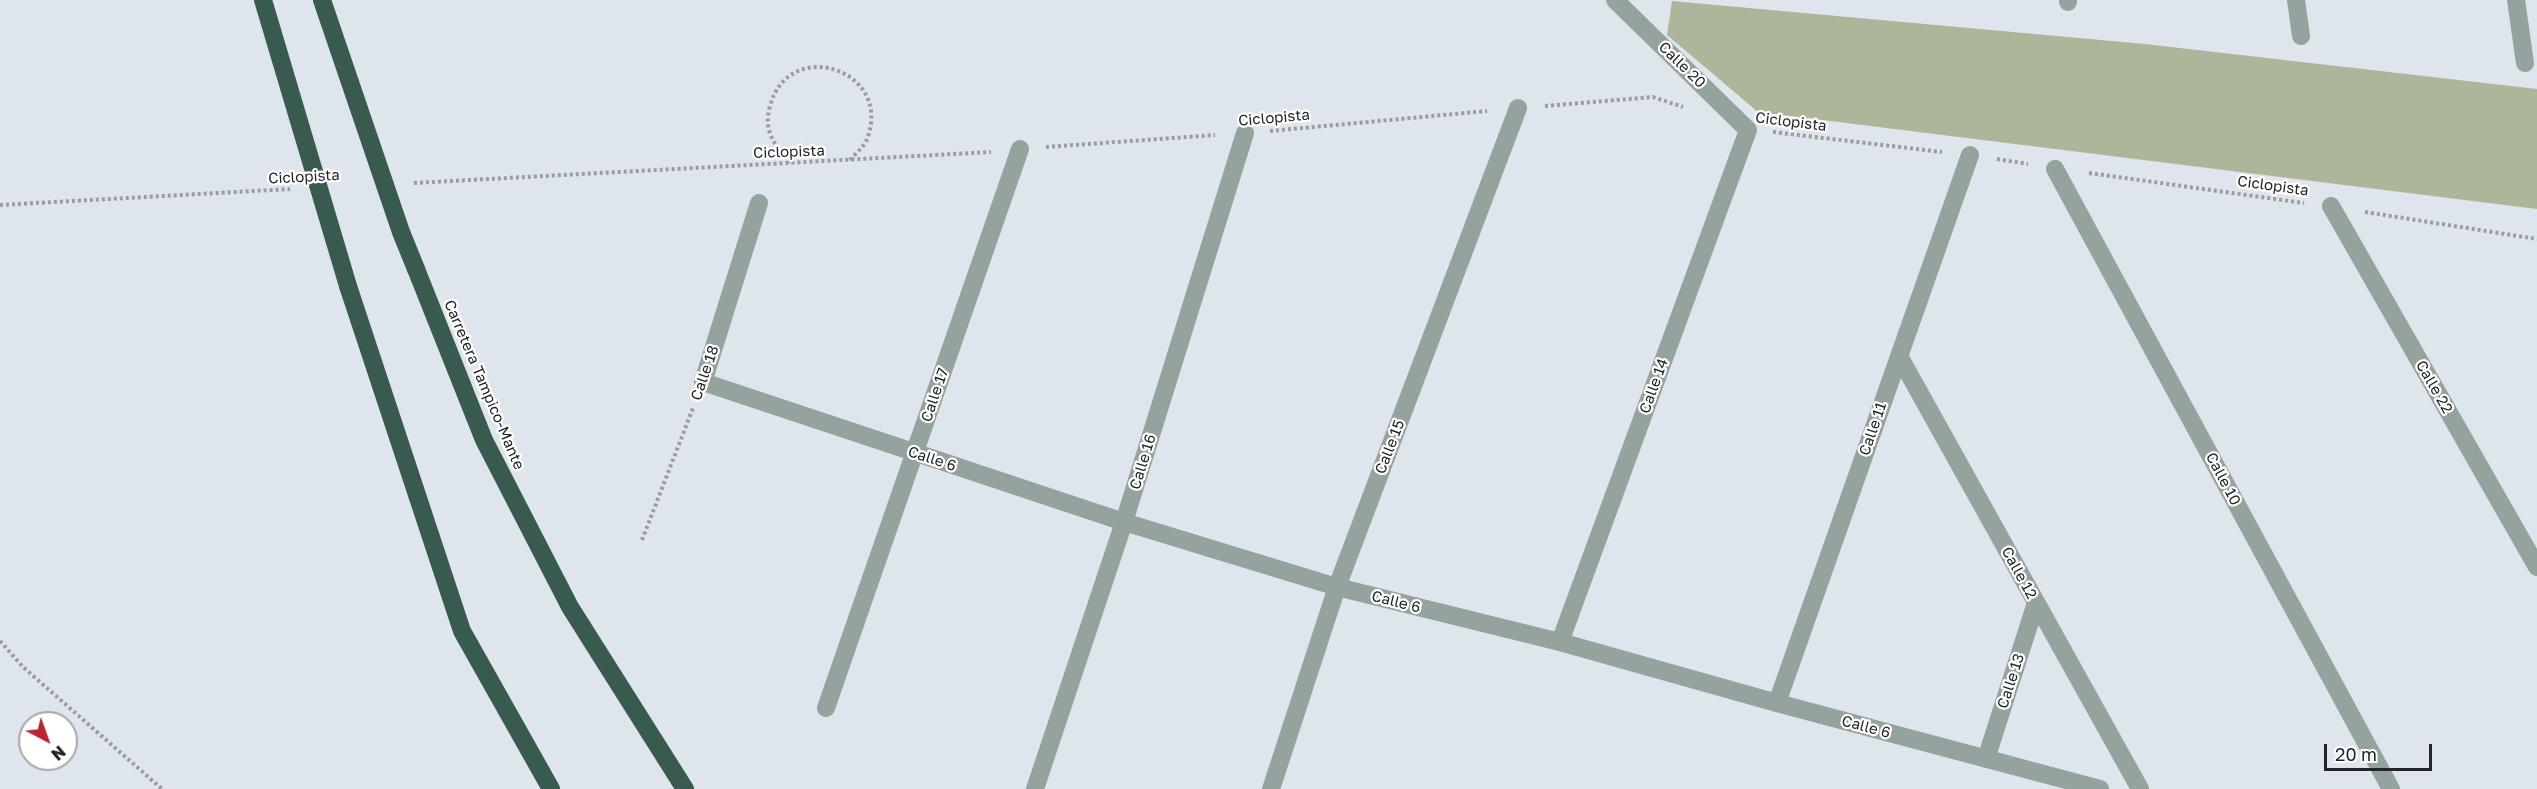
<!DOCTYPE html>
<style>
body{margin:0}
#map{position:relative;width:2537px;height:789px;overflow:hidden;background:#dee5ec;font-family:"Golos Text",sans-serif}
canvas{display:block}
.north{position:absolute;left:18px;top:711px;width:60px;height:60px;box-sizing:border-box;background:#fff;border:2px solid #a7a7a9;border-radius:50%;rotate:139deg;font-size:16px;font-weight:700;line-height:24px;text-align:center;color:#222427}
.north::after{content:'';display:block;margin:auto;width:21px;height:27px;background:#b72730;clip-path:polygon(50% 0,100% 100%,50% 72%,0 100%)}
.scale{position:absolute;left:2324px;top:744px;width:108px;height:27px;box-sizing:border-box;border:3px solid #222427;border-top:0;padding-left:8px;font-size:18px;line-height:21px;white-space:nowrap;color:#222427;-webkit-text-stroke:4px #fff;paint-order:stroke}
</style>
<div id="map">
<canvas width="2537" height="789"></canvas>
<div class="north">N</div>
<div class="scale">20 m</div>
</div>
<script>
const ctx = document.querySelector('canvas').getContext('2d');
ctx.lineJoin = 'round';
function fill(path, color) {
  ctx.fillStyle = color;
  ctx.fill(path, 'evenodd');
}
function stroke(path, color, width, dash) {
  ctx.strokeStyle = color;
  ctx.lineWidth = width;
  ctx.lineCap = dash ? 'butt' : 'round';
  ctx.setLineDash(dash || []);
  ctx.stroke(path);
}
function write(font, color, halo, rows, align = 'center') {
  ctx.font = font + ' "Golos Text",sans-serif';
  ctx.lineWidth = 4.5;
  ctx.setLineDash([]);
  ctx.textBaseline = 'middle';
  ctx.strokeStyle = halo;
  ctx.fillStyle = color;
  for (const [text, x, y, turn = 0] of rows) {
    ctx.save();
    ctx.translate(x, y);
    ctx.rotate((+turn || 0) * Math.PI / 180);
    ctx.textAlign = isNaN(turn) ? turn : align;
    if (halo) ctx.strokeText(text, 0, 0);
    ctx.fillText(text, 0, 0);
    ctx.restore();
  }
}
fill(new Path2D(`
 M1672 1 2145 44 2537 89V209L1758 112 1667 35Z`), '#adb69b');
stroke(new Path2D(`
 M1545 106 1653 97 1683 107
 M1270 131 1487 111
 M1773 132 1942 152
 M1046 147 1215 135
 M1997 159 2028 164
 M791 162C774 145 763 131 770 106 789 35 894 70 867 139 864 147 855 154 849 161
 M2089 173 2304 203
 M414 183 991 152
 M0 205 290 189
 M2365 212 2537 239
 M642 540 693 408
 M0 641 23 667 162 789`), '#989da2', 4, [3, 3]);
stroke(new Path2D(`
 M2068 0V2
 M2296 0 2301 36
 M2516 0 2525 63
 M2055 169 2391 789
 M759 203 703 382 1124 522 1337 587 1560 642 1777 703 2100 789
 M2331 206 2537 567
 M1899 356 2140 789
 M1560 642 1748 130 1615 0
 M1777 703 1970 155
 M826 708 1020 149
 M1986 759 2036 603
 M1035 789 1124 522 1245 133
 M1271 789 1337 587 1518 108`), '#94a39d', 18);
stroke(new Path2D(`
 M416 269 484 440 570 607 685 789
 M348 286 462 631 551 789`), '#395a4f', 18);
stroke(new Path2D(`
 M263 0 348 286
 M322 0 401 232 416 269`), '#395a4f', 18);
write('15px', '#222427', '#fff', [
 ["Calle 20",1682,65,44],
 ["Ciclopista",1274,118,-5],
 ["Ciclopista",1791,122,7],
 ["Ciclopista",789,152,-2],
 ["Ciclopista",304,177,-3],
 ["Ciclopista",2273,186,8],
 ["Calle 18",705,373,-71],
 ["Carretera Tampico-Mante",484,385,67],
 ["Calle 14",1654,386,-70],
 ["Calle 22",2434,387,60],
 ["Calle 17",935,395,-71],
 ["Calle 11",1873,429,-71],
 ["Calle 15",1390,447,-69],
 ["Calle 6",932,459,18],
 ["Calle 16",1143,462,-73],
 ["Calle 10",2223,479,62],
 ["Calle 12",2019,573,61],
 ["Calle 6",1396,602,14],
 ["Calle 13",2011,681,-72],
 ["Calle 6",1866,727,15]
]);
</script>
